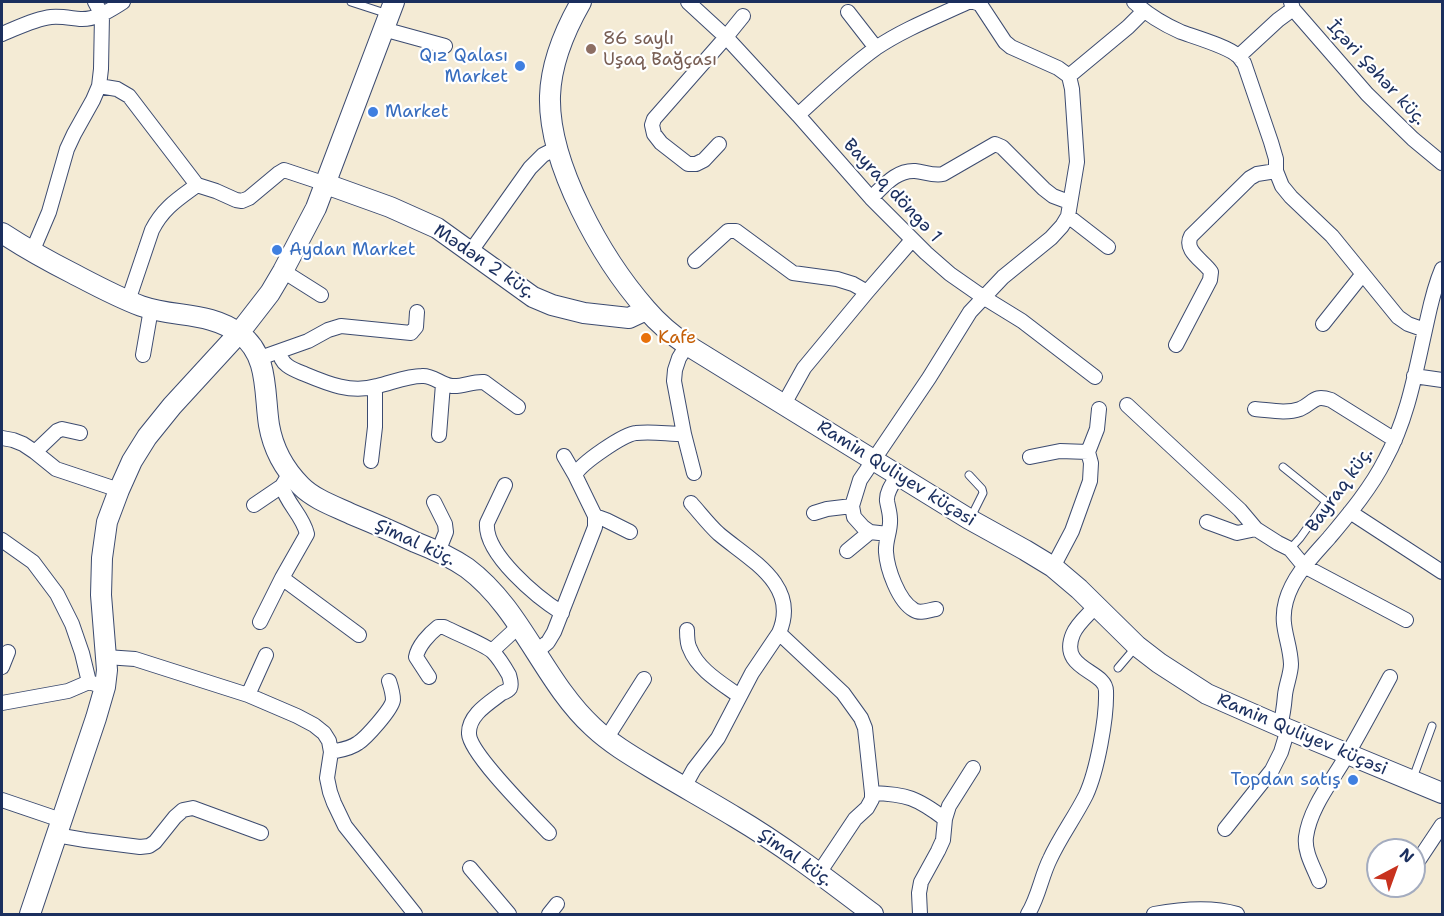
<!DOCTYPE html>
<meta charset="utf-8">
<style>
body{margin:0}
#map{position:relative;width:1444px;height:916px;overflow:hidden;background:#f4ebd5;font-family:"Shantell Sans",sans-serif}
canvas{display:block}
.frame{position:absolute;inset:0;border:3px solid #1b2f5e;pointer-events:none}
.north{position:absolute;left:1366px;top:838px;width:60px;height:60px;box-sizing:border-box;background:#fff;border:2px solid #a4acbf;border-radius:50%;rotate:41deg;font-size:16px;font-weight:700;line-height:24px;text-align:center;color:#1b2f5e}
.north::after{content:'';display:block;margin:auto;width:21px;height:27px;background:#c8321e;clip-path:polygon(50% 0,100% 100%,50% 72%,0 100%)}
</style>
<div id="map">
<canvas width="1444" height="916"></canvas>
<div class="frame"></div>
<div class="north">N</div>
</div>
<script>
const ctx = document.querySelector('canvas').getContext('2d');
ctx.lineJoin = 'round';
function stroke(path, color, width, dash) {
  ctx.strokeStyle = color;
  ctx.lineWidth = width;
  ctx.lineCap = dash ? 'butt' : 'round';
  ctx.setLineDash(dash || []);
  ctx.stroke(path);
}
function write(font, color, halo, rows, align = 'center') {
  ctx.font = font + ' "Shantell Sans",sans-serif';
  ctx.lineWidth = 4.5;
  ctx.setLineDash([]);
  ctx.textBaseline = 'middle';
  ctx.strokeStyle = halo;
  ctx.fillStyle = color;
  for (const [text, x, y, turn = 0] of rows) {
    ctx.save();
    ctx.translate(x, y);
    ctx.rotate((+turn || 0) * Math.PI / 180);
    ctx.textAlign = isNaN(turn) ? turn : align;
    if (halo) ctx.strokeText(text, 0, 0);
    ctx.fillText(text, 0, 0);
    ctx.restore();
  }
}
const lane = new Path2D(`
 M351 2 388 14
 M1283 467 1324 500 1325 503 1300 538 1290 549
 M969 475 982 489 983 493 971 517
 M1118 668 1135 648
 M1413 778 1432 726`);
const street = new Path2D(`
 M688 2 726 37 798 115 871 198 926 253 950 274 983 297 1022 321 1095 377
 M1134 2C1148 15 1163 24 1181 32 1195 37 1229 47 1238 56 1239 56 1243 63 1244 63L1271 142 1276 159V171L1282 186 1291 197 1332 236 1398 317 1408 324 1425 330
 M1291 2 1293 9 1367 94 1413 139 1442 163
 M848 12 876 48
 M383 29 445 46
 M2 34C17 28 34 19 51 17 61 16 70 18 80 19 96 20 110 10 123 2
 M1239 56 1278 20 1293 9
 M99 86 117 89 129 96 197 185C178 199 163 208 152 230L128 301
 M798 115C823 92 848 68 876 48 904 29 938 16 968 2H974L980 4 1005 42 1011 47 1058 68 1069 76
 M719 144 704 160 696 164H688L661 143 654 134 652 125 654 119 726 37 743 16
 M197 185 216 191 236 200 242 201 249 198 279 173 284 170 326 184
 M871 198C884 186 896 170 915 171 925 172 933 176 943 174L995 144 1002 147 1044 189 1053 196 1069 202
 M1068 216 1108 247
 M471 251 530 168 543 155 557 148
 M32 252 49 212 67 149 74 134 93 100 99 86 101 69 102 15 95 2
 M695 261 728 231H736L793 273 837 279 853 284 867 292
 M283 271 321 295
 M1323 324 1362 275
 M687 345 679 358 675 370 674 381 684 434 694 473
 M1176 345 1210 280 1211 272C1204 261 1183 251 1191 236L1250 178 1257 174 1276 171
 M280 352C280 364 292 369 302 373 326 383 350 394 377 386 391 383 407 376 422 376 433 375 441 385 452 386 463 387 473 381 484 382L518 407
 M143 355 151 309
 M260 358 308 341 328 330 341 326 411 333 416 327 417 312
 M1414 376 1442 380
 M784 404 804 368 867 292 912 240
 M1127 405 1240 510 1256 529 1278 543 1290 549 1304 566 1406 620
 M1255 409C1269 410 1286 414 1300 409 1314 403 1313 394 1331 400L1395 440
 M439 435 443 384
 M2 438 13 440 23 444 35 452 56 469 119 490
 M35 452 57 431 62 429 80 433
 M564 456 575 475
 M1030 457 1060 451 1088 452
 M371 461 375 427V387
 M898 475C893 483 886 492 887 501 888 507 890 513 890 519 891 530 885 541 886 552 887 568 898 601 914 610 920 614 929 610 936 609
 M505 485 487 523C484 554 538 598 562 613
 M434 502 445 524 446 532 438 552
 M254 505 282 486
 M1350 512 1442 572
 M814 513 827 509 852 506
 M595 516 606 520 630 532
 M1207 522 1237 533 1256 529
 M888 534 870 532 863 527 854 517 852 506 860 480 929 378 970 312 1003 277 1051 238 1062 226 1068 216 1077 162 1072 89 1069 76 1128 27 1144 11
 M2 540 33 562 57 594 72 624 82 653 89 682
 M847 551 870 532
 M1053 567 1072 531 1090 481 1091 463 1088 452 1097 429 1099 409
 M282 578 359 635
 M260 622 282 578 307 534C303 516 287 504 282 486L290 473
 M687 630C687 636 687 644 690 649 698 670 723 684 739 696
 M779 633 843 693 861 718 865 728 872 793V799L867 808 855 819 819 873
 M492 651 519 626
 M536 652 548 642 554 632 595 527V516L575 475C581 463 624 434 636 433 652 431 668 434 684 434
 M106 657 135 659 248 695 297 716 314 725 324 733 329 741 331 752 327 778 330 792 334 803 345 826 415 914
 M2 667 8 652
 M429 677 416 657C418 646 429 634 438 627H444C455 633 486 645 493 652 499 658 505 668 509 675 510 679 512 684 510 688 508 691 505 692 502 693 489 703 468 715 469 734 470 754 533 816 549 833
 M248 695 266 655
 M2 703 68 691 89 682 95 684
 M1280 726C1283 715 1284 707 1285 695 1286 685 1291 674 1291 664 1290 640 1279 626 1286 601 1293 576 1312 557 1329 538 1349 514 1371 488 1385 460 1407 420 1415 375 1425 330 1430 308 1433 290 1442 269
 M606 739 644 679
 M331 752C340 750 350 749 358 743 366 738 392 709 393 700 393 693 391 687 389 681
 M684 787 694 769 718 738 752 673 779 633C800 585 750 560 719 534 709 525 700 513 691 503
 M872 793C907 794 917 798 945 819
 M2 800 61 820
 M1225 829 1272 770 1281 752 1288 729
 M56 835 85 840 140 847 149 846 155 842 175 817 183 810 193 808 261 833
 M1414 867 1442 825
 M470 868 509 914
 M1319 881C1314 868 1304 852 1306 837 1310 807 1333 780 1347 755 1362 729 1376 703 1390 677
 M549 914 557 904
 M920 914 919 893 921 882 938 851 943 840 945 819 949 806 973 768
 M1028 914C1039 896 1041 877 1050 859 1060 837 1075 817 1086 795 1097 771 1107 718 1106 691 1106 670 1058 670 1073 634 1077 624 1088 615 1096 606
 M1154 914C1181 909 1211 906 1237 914`);
const secondary = new Path2D(`
 M581 2C565 30 551 63 550 96 548 164 602 259 646 309 658 323 672 335 687 345L969 519 1025 550 1053 567 1079 589 1137 646 1159 663 1207 694 1280 726 1442 793
 M326 184 390 207 437 228 533 297 552 305 584 313 629 318 646 310
 M2 233C25 248 48 261 72 273 95 285 117 297 141 306 175 318 209 311 240 334 269 355 264 393 269 425 273 448 284 469 301 486 314 499 334 506 351 514 373 523 394 532 415 542 433 549 451 557 467 568 522 609 543 681 593 727 610 743 630 755 650 767 678 784 707 800 735 817 784 846 828 880 873 914
 M30 914 96 718 105 687 107 670 101 595 102 558 107 522 119 490 132 461 147 437 172 406 239 333 270 293 283 271 316 208 394 2`);
stroke(lane, '#3c4b70', 9);
stroke(street, '#3c4b70', 16);
stroke(secondary, '#3c4b70', 22);
stroke(lane, '#fff', 7);
stroke(street, '#fff', 14);
stroke(secondary, '#fff', 20);
for (const [x, y, r, color] of [
 [591,49,6,"#8d6e63"],
 [520,66,6,"#3f7fe0"],
 [373,112,6,"#3f7fe0"],
 [277,250,6,"#3f7fe0"],
 [646,338,6,"#e8710a"],
 [1353,780,6,"#3f7fe0"]
]) {
  const dot = new Path2D();
  dot.arc(x, y, r, 0, 2 * Math.PI);
  ctx.fillStyle = color;
  ctx.fill(dot);
  stroke(dot, '#fff', 2);
}
write('18px', '#785e54', '#fff', [
 ["86 saylı",603,39],
 ["Uşaq Bağçası",603,60]
], 'left');
write('18px', '#366cbe', '#fff', [
 ["Qız Qalası",508,56],
 ["Market",508,77],
 ["Market",385,112,"left"],
 ["Aydan Market",289,250,"left"],
 ["Topdan satış",1341,780]
], 'right');
write('18px', '#1b2f5e', '#fff', [
 ["İçəri Şəhər küç.",1376,73,47],
 ["Bayraq döngə 1",892,191,47],
 ["Mədən 2 küç.",484,262,34],
 ["Ramin Quliyev küçəsi",896,474,32],
 ["Bayraq küç.",1340,490,-54],
 ["Şimal küç.",415,543,25],
 ["Ramin Quliyev küçəsi",1302,735,23],
 ["Şimal küç.",795,858,35]
]);
write('18px', '#c56008', '#fff', [
 ["Kafe",658,338]
], 'left');
</script>
